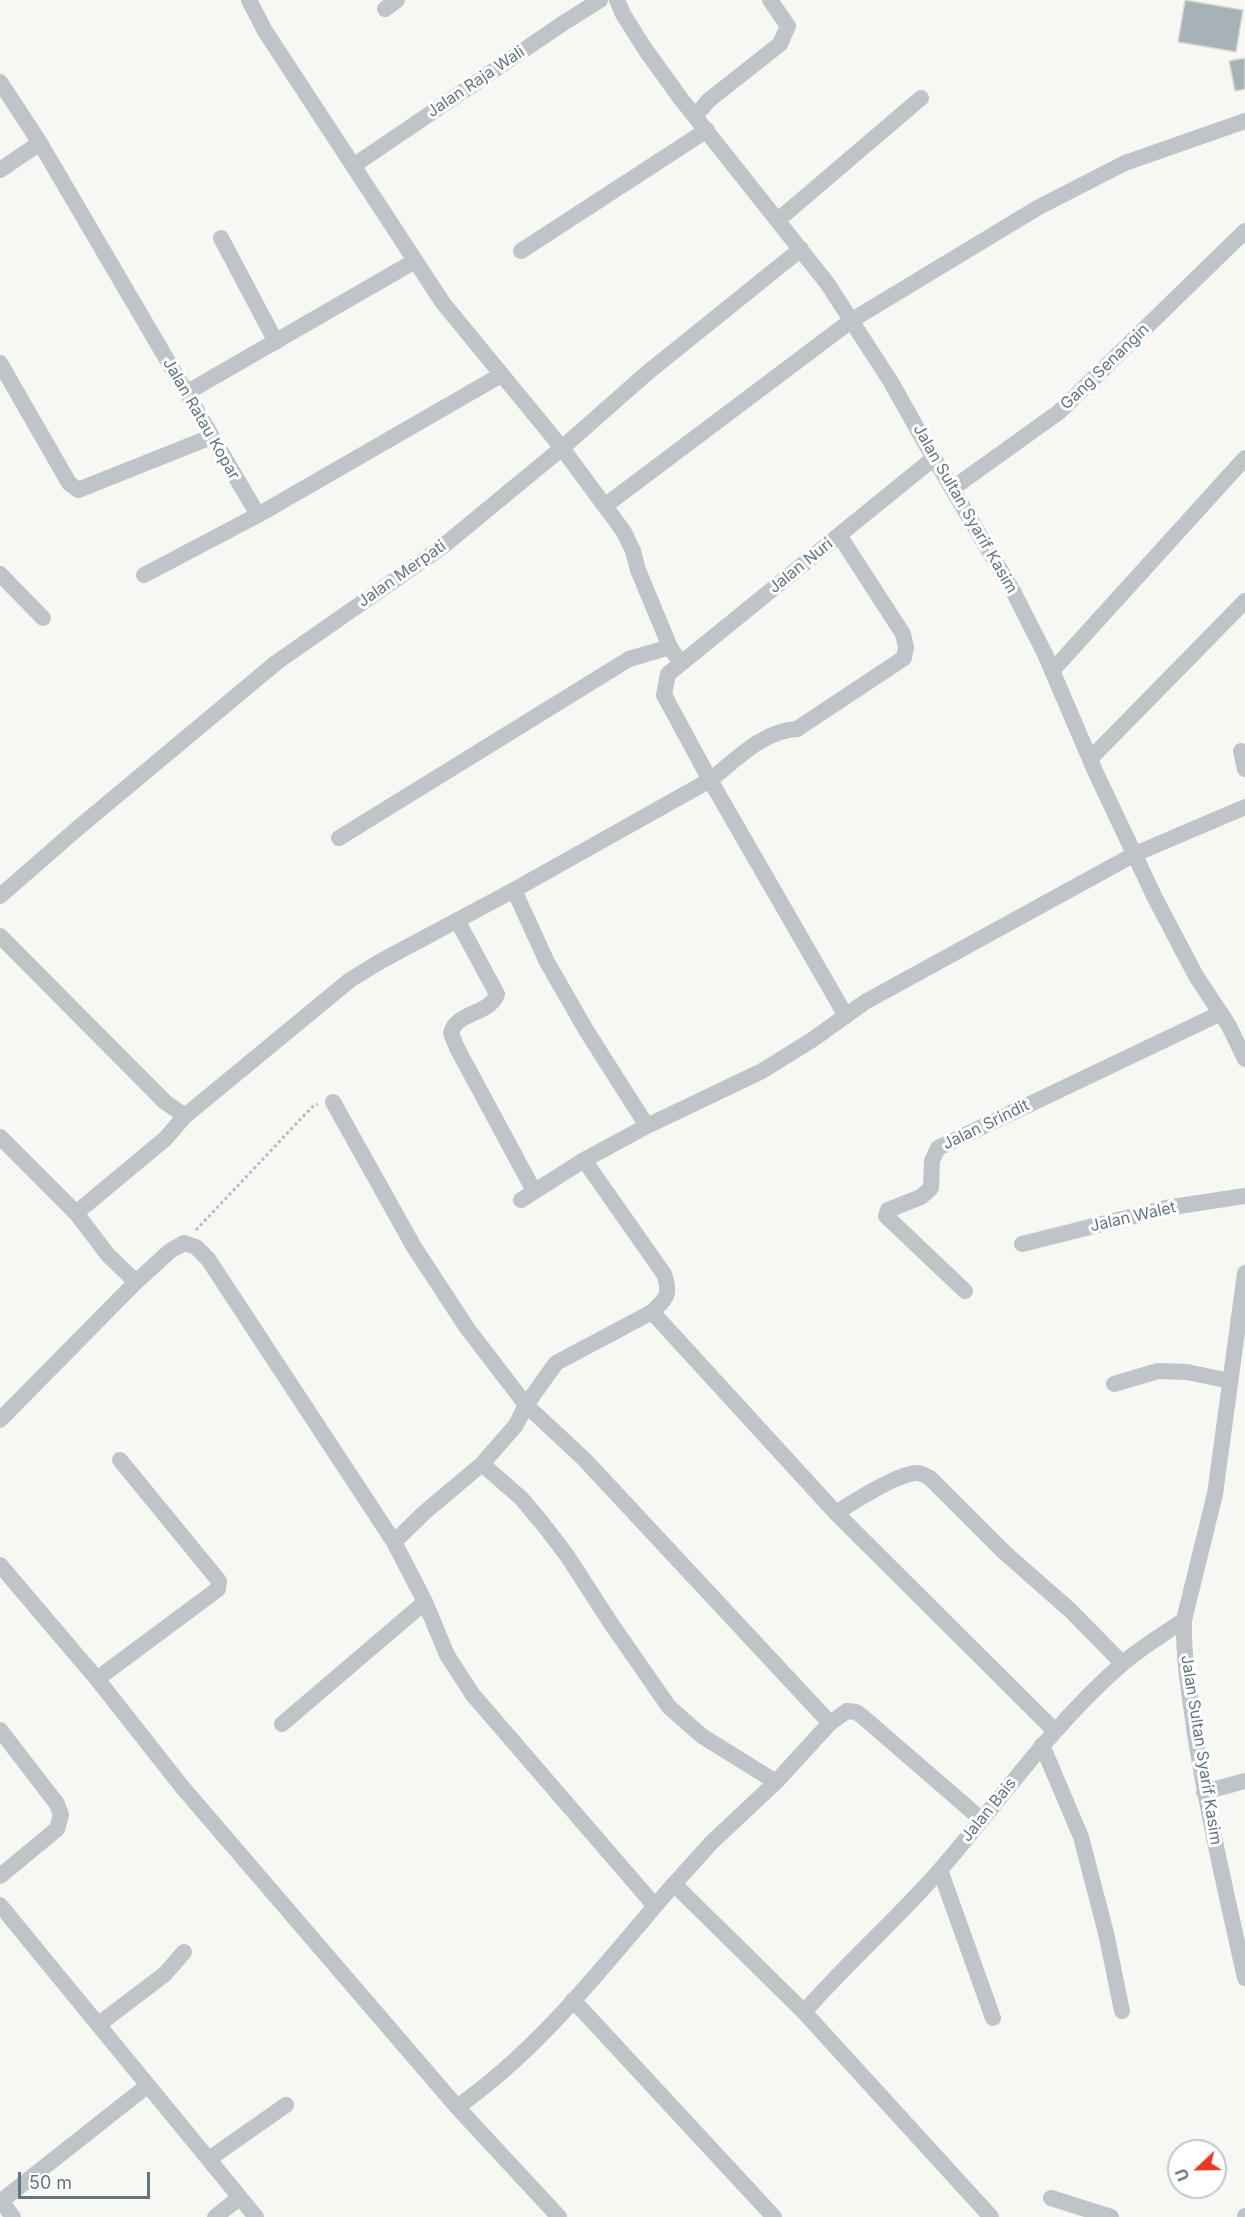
<!DOCTYPE html>
<style>
body{margin:0}
#map{position:relative;width:1245px;height:2217px;overflow:hidden;background:#f7f7f4;font-family:Inter,sans-serif}
canvas{display:block}
.north{position:absolute;left:1167px;top:2139px;width:60px;height:60px;box-sizing:border-box;background:#fff;border:2px solid #c0c8cd;border-radius:50%;rotate:248deg;font-size:16px;font-weight:700;line-height:24px;text-align:center;color:#617681}
.north::after{content:'';display:block;margin:auto;width:21px;height:27px;background:#ec381f;clip-path:polygon(50% 0,100% 100%,50% 72%,0 100%)}
.scale{position:absolute;left:18px;top:2172px;width:132px;height:27px;box-sizing:border-box;border:3px solid #617681;border-top:0;padding-left:8px;font-size:18px;line-height:21px;white-space:nowrap;color:#617681;-webkit-text-stroke:4px #fff;paint-order:stroke}
</style>
<div id="map">
<canvas width="1245" height="2217"></canvas>
<div class="north">U</div>
<div class="scale">50 m</div>
</div>
<script>
const ctx = document.querySelector('canvas').getContext('2d');
ctx.lineJoin = 'round';
function fill(path, color) {
  ctx.fillStyle = color;
  ctx.fill(path, 'evenodd');
}
function stroke(path, color, width, dash) {
  ctx.strokeStyle = color;
  ctx.lineWidth = width;
  ctx.lineCap = dash ? 'butt' : 'round';
  ctx.setLineDash(dash || []);
  ctx.stroke(path);
}
function write(font, color, halo, rows, align = 'center') {
  ctx.font = font + ' Inter,sans-serif';
  ctx.lineWidth = 6;
  ctx.setLineDash([]);
  ctx.textBaseline = 'middle';
  ctx.strokeStyle = halo;
  ctx.fillStyle = color;
  for (const [text, x, y, turn = 0] of rows) {
    ctx.save();
    ctx.translate(x, y);
    ctx.rotate((+turn || 0) * Math.PI / 180);
    ctx.textAlign = isNaN(turn) ? turn : align;
    if (halo) ctx.strokeText(text, 0, 0);
    ctx.fillText(text, 0, 0);
    ctx.restore();
  }
}
const building = new Path2D(`
 M1185 0 1243 10 1236 52 1178 42Z
 M1245 58V89L1235 91 1229 61Z`);
fill(building, '#a7b2b6');
stroke(building, '#d9d9d6', 1.5);
stroke(new Path2D(`
 M196 1230 312 1107 318 1104`), '#b8bdbf', 3, [3, 3]);
stroke(new Path2D(`
 M249 0 265 31 443 303 562 448 624 532 633 551 638 570 670 647
 M617 0 623 14 645 49 681 99 827 283 891 382 928 448 1014 593 1045 654 1095 771 1155 898 1196 976 1229 1026 1245 1059
 M385 9 397 0
 M0 82 40 143 258 515 501 375
 M695 116 709 100 780 44 788 26 770 0
 M353 166 562 24 600 0
 M0 170 40 143
 M778 220 921 98
 M221 238 276 342
 M521 251 707 130
 M0 363 69 483 78 490 211 437
 M186 393 415 261
 M953 488 1059 412 1245 231
 M606 505 852 320 1039 207 1125 163 1245 121
 M839 535 903 634 906 647 904 658 797 729C762 731 736 760 710 780L846 1016
 M0 574 43 618
 M144 575 258 515
 M1052 671 1245 458
 M1241 751 1245 769
 M1090 759 1245 601
 M339 838 629 659 670 647 675 655
 M514 890 547 962 586 1030 647 1126
 M0 896 78 828 277 662 442 547 562 448 647 373 801 249
 M457 920 497 994C491 1014 456 1012 451 1033L457 1048 534 1191
 M0 936 165 1102 185 1116 165 1139 76 1213
 M333 1102 414 1247 467 1328 526 1405 584 1459 830 1723
 M185 1116 350 980 381 961 514 890 710 780 664 695 668 674 934 458
 M0 1137 76 1213 108 1255 136 1282 0 1420
 M584 1160 664 1274C671 1294 667 1298 652 1312
 M521 1200 584 1160 647 1126 762 1071 812 1040 865 1002 1135 854 1245 807
 M1022 1244 1166 1208 1245 1196
 M1245 1273 1215 1494 1184 1620C1183 1659 1190 1696 1195 1734 1208 1816 1227 1897 1245 1978
 M136 1282 170 1251 184 1243 196 1247 208 1259 394 1542 425 1602 447 1655 473 1695 655 1906
 M965 1291 886 1216 888 1210 921 1197 931 1188 932 1161 938 1148 1221 1013
 M1114 1384 1158 1371 1187 1372 1230 1381
 M482 1464 521 1498 543 1524 568 1557 610 1622 669 1707 702 1736 776 1782
 M836 1513C853 1502 898 1473 917 1473 922 1473 925 1476 930 1478L1004 1552 1071 1611 1122 1663
 M394 1542 425 1512 482 1464 516 1425 526 1405 556 1363 652 1312 836 1513 1055 1731
 M0 1565 97 1679 183 1788 457 2107 559 2217
 M97 1679 218 1589 219 1581 120 1460
 M282 1724 425 1602
 M0 1730 57 1804 61 1815 57 1829 0 1876
 M1042 1745 1081 1837 1106 1933 1122 2011
 M1204 1792 1245 1781
 M940 1870 993 2018
 M674 1884 712 1842 776 1782 830 1723 847 1711 856 1712 863 1717 982 1820
 M0 1905 256 2217
 M573 2000 774 2217
 M804 2012C847 1963 897 1919 940 1870 1000 1801 1052 1725 1121 1665 1140 1648 1164 1634 1184 1620
 M99 2024 165 1974 184 1952
 M457 2107C542 2048 607 1961 674 1884L804 2012 991 2217
 M209 2159 286 2105
 M1051 2198 1111 2217
 M1 2201 13 2217
 M0 2202 147 2086
 M215 2217 239 2198
 M1245 2217V2216`), '#bec4c7', 16);
write('16px', '#617681', '#fff', [
 ["Jalan Raja Wali",476,82,-34],
 ["Gang Senangin",1105,367,-44],
 ["Jalan Ratau Kopar",201,419,60],
 ["Jalan Sultan Syarif Kasim",965,509,60],
 ["Jalan Nuri",801,566,-39],
 ["Jalan Merpati",402,574,-35],
 ["Jalan Srindit",986,1125,-26],
 ["Jalan Walet",1133,1217,-13],
 ["Jalan Sultan Syarif Kasim",1201,1750,81],
 ["Jalan Bais",989,1810,-51]
]);
</script>
